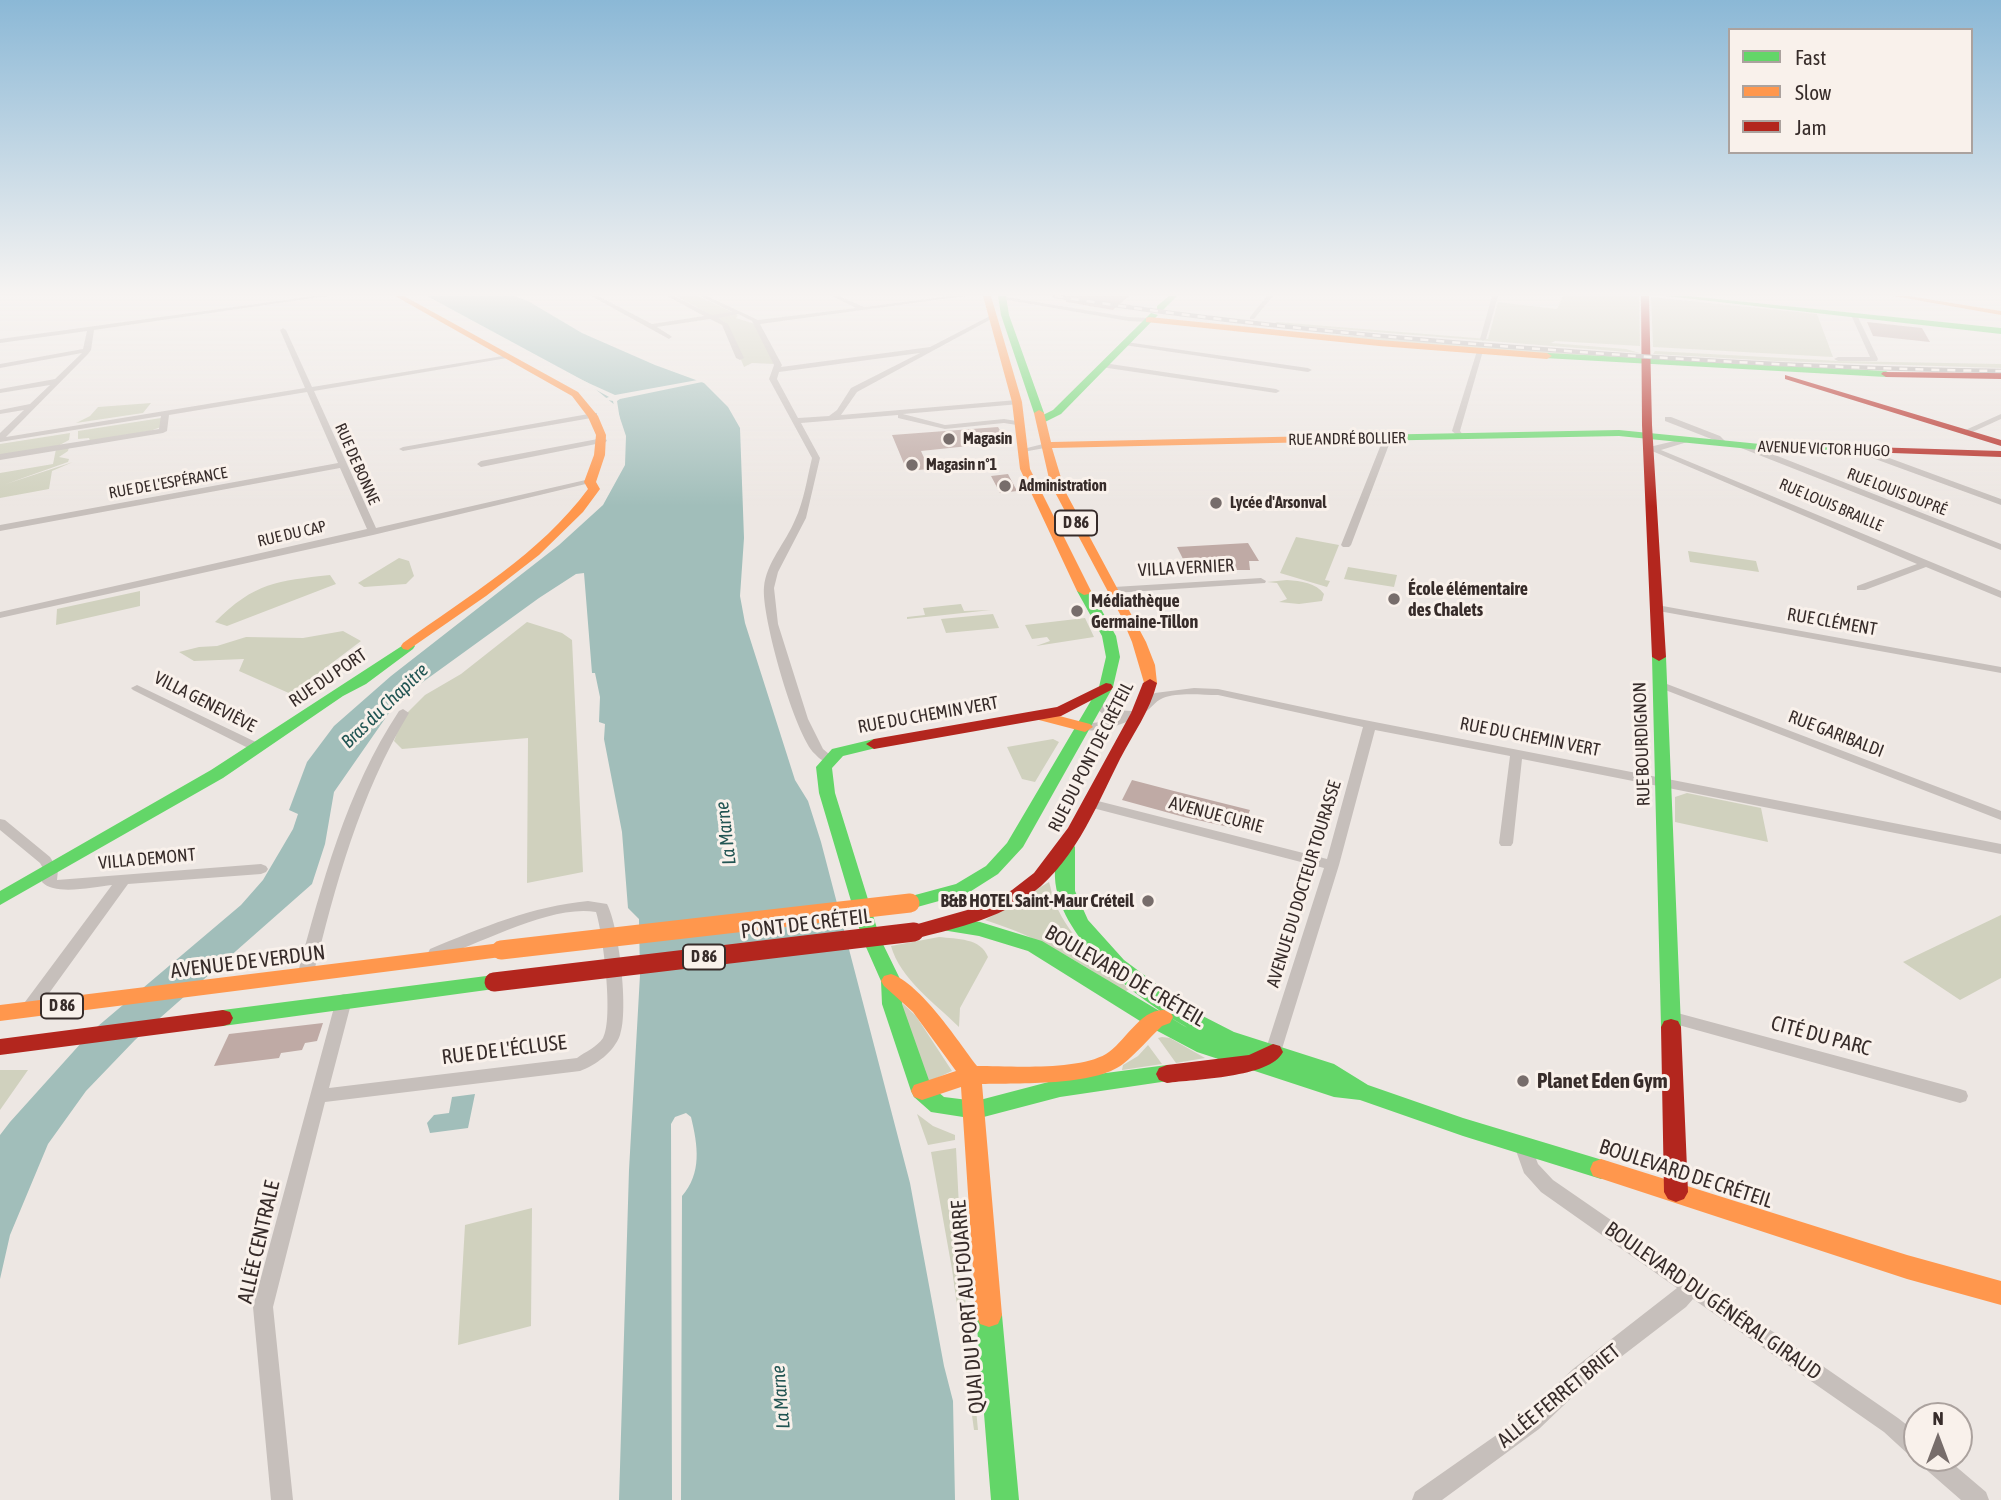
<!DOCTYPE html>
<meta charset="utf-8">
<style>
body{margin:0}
#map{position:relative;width:2001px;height:1500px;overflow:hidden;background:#ede7e3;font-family:"Asap Condensed",sans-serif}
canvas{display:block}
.legend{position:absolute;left:1728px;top:28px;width:245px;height:126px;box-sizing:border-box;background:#f9f1eb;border:2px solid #aba29e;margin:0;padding:9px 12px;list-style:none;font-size:21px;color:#372c2a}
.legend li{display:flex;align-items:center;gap:14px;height:35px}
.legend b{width:35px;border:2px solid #aba29e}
.north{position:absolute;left:1903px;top:1402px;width:70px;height:70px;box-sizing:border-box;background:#f9f1eb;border:2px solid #aba29e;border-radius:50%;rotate:0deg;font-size:19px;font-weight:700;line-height:28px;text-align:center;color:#372c2a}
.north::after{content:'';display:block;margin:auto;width:24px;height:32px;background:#776d6b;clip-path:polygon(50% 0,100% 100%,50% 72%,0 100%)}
</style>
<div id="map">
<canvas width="2001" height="1500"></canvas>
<ul class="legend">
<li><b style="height:9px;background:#63d668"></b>Fast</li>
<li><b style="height:9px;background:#ff974d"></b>Slow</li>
<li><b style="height:9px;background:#b3261e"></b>Jam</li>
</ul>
<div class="north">N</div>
</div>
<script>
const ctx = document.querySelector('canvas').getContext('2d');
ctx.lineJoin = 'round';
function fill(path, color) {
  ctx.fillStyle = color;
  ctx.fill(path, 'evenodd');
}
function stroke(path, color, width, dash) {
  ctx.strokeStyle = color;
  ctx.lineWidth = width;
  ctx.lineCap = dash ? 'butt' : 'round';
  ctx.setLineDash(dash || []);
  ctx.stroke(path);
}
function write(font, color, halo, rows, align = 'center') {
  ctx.font = font + ' "Asap Condensed",sans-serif';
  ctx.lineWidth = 6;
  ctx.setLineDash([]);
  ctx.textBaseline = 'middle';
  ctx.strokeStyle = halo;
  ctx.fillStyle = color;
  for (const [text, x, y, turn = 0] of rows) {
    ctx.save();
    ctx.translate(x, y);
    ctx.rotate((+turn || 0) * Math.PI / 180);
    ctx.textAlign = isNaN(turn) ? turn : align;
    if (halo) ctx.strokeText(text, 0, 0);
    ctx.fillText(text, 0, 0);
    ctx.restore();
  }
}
fill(new Path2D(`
 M676 296H698L738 315 736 318 755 324 774 364 752 363 744 367 726 323Z
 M1563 296H1639L1640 346 1555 341 1551 343 1626 349 1640 353 1274 324 1277 322 1488 339 1498 302 1557 309Z
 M1651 297 1817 314 1833 357 1653 347Z
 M1190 320 1270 330 1639 357 1630 360 1382 342Z
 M1655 351 1840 361 2001 364V368L1775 361 1653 354Z
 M151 403 143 413 76 423 90 416 98 407Z
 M161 418V427L150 431 90 441 89 438 78 439V431Z
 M70 433 69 440 56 447 0 456V444Z
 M69 447 68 451 59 457 69 459 68 462 6 484 73 462 52 471 49 489 0 498V473L53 464 56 449Z
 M1296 537 1339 545 1325 580 1330 581 1327 587 1280 573Z
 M1688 551 1756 561 1759 572 1690 562Z
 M399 558 409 561 414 576 406 584 364 587 358 583Z
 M1348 567 1397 575 1394 587 1344 579Z
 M330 575 336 584 227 626 215 622C255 582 277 581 330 575Z
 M1287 580C1301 581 1316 583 1324 594L1322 601 1299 604 1279 602 1287 599 1277 583 1267 582Z
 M140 591V606L56 625 57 609Z
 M961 604 964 611 991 610 907 619V617L925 615 923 608Z
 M993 614 999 628 946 633 941 619Z
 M1085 618 1094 637 1036 646 1050 641 1047 637 1032 639 1025 625Z
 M527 622 562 633 572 640 583 872 527 883 528 738 402 749 394 741 403 717 425 695 461 674Z
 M343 631 361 641 291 694 239 671 244 659 194 661 179 652 199 647 217 646 246 637 303 638Z
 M1053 739 1059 742 1035 782 1022 779 1007 747Z
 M1687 793 1761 808 1768 842 1675 822V797Z
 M1049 882C1051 888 1052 896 1055 903 1070 939 1100 963 1129 989L1125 992C1076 960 1041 938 985 920Z
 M2001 915V978L1960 1000 1903 962Z
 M939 937C957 939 981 938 988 957L960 1008 959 1027C936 1004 900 979 891 946Z
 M900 1001 916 1016 952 1071 928 1082Z
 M1162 1037 1170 1038 1205 1058 1176 1063 1158 1038Z
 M1148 1045 1162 1064 1122 1070 1123 1065 1138 1056Z
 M0 1070H28L0 1110Z
 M917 1114 933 1126 955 1135V1140L928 1145Z
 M956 1148 962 1266 978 1430H974L952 1269 931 1152Z
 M532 1208 531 1326 458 1345 465 1225Z`), '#d0d1be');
fill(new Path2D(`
 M427 296H514L528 301 582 333 655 365 704 383 728 407 740 428 744 538 740 596 745 623 795 780 808 801 821 842 910 1183 944 1366 953 1401 955 1500H681L682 1196C702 1173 698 1146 691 1117L686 1113 675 1117 671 1124 672 1500H619L629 1170 640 975 639 919 628 908 622 832 604 739 605 724 599 722 600 697 595 673H592L584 573 576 574 539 598 398 700 334 792 325 844 312 884 135 1040 86 1091 48 1144 10 1235 0 1279V1135L10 1122 91 1032 241 905 263 880 293 829 298 814 289 810 307 762 334 726 391 676 559 545 603 505 625 465 626 436 616 406 588 383Z
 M475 1094 468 1128 430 1133 427 1123 434 1115 449 1113 452 1097Z`), '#a1beba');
fill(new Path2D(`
 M562 371 615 395 703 379 707 381 620 399 617 401 620 420 617 421 613 401 603 399 609 397Z`), '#ede7e3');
fill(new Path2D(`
 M1066 296H1129L1113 310 1066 302Z
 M1867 322 1922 328 1930 342 1873 336Z
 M998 427 1007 442 921 451 929 469 907 471 892 435Z
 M1008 474 1017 491 1000 493 991 476Z
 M1248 543 1259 561H1249L1250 570H1218L1214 573H1198L1194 565H1186L1177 547Z
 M1132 780 1174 791 1250 810 1242 830 1184 817 1122 800Z
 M323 1023 317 1041 305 1043 302 1050 281 1053 279 1058 214 1066 229 1034Z`), '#bfaaa5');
fill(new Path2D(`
 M314 296H327L94 330 91 350 88 354 6 437 305 388 280 330 283 328 286 330 312 387 509 355 513 357 314 391 376 528 590 479 594 482 373 535 0 618V612L367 529 340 468 0 531V525L338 463 307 392 169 415 167 431 163 433 0 460V454L159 429 161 416 0 442V433L24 410 0 414V410L30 404 50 385 0 393V389L55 379 82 353 0 368V364L83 349 87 331 0 343V339Z
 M591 296H598L652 324 704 316 667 296H674L712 315 732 312 700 296H707L758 320 856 308 832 296H839L864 307 951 296H965L760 324 782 365 781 367 930 347 990 316 995 317 857 392 841 415 1017 400 1021 402 1020 404 903 414 945 425 1004 419 1023 422V426L1004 423 945 429 898 418V415L801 423 820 458 806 518 778 572 774 588 778 624 808 719 823 749 835 759 833 762C826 763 820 760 815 754 795 736 761 615 764 587 766 563 786 542 795 520 804 501 807 478 812 458L769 379 774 365 752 321 738 314 718 318 728 324 744 358 740 360 736 358 722 325 710 319 657 327 671 336 672 337 669 339ZM920 353 851 388 837 410 829 416 798 418 777 379 779 372Z
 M1000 296 1128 317 1149 318 1152 320 1149 322 1128 321 1002 299Z
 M1267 296H1273L1254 319H1250V317Z
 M1492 296H1498L1486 339 1483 341 1480 339Z
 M1854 313 1857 315 1878 359 1877 361H1838L1834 359 1838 357H1870L1851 315Z
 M1126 342 1308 368 1312 370 1308 372 1124 345V343Z
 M1480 349 1483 351 1460 431 1464 436 1460 438 1452 431 1477 351Z
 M1104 363 1276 389 1280 391 1276 393 1101 367 1100 365Z
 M594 413H597V417L403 451 399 449 403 447Z
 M2001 414V419L1968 434 1961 432Z
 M1665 417H1671L1720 436 1728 444 1721 446 1714 440 1665 421Z
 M1380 436H1386L1390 442 1351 545 1349 547H1343L1341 545 1382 442 1379 438Z
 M603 438 607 440 606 442 481 467 477 464 481 461Z
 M1687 438 1694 440 1661 450 2001 591V598L1926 567 1865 590H1857V586L1917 564 1645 448Z
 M1047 443H1050V447L1023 452 1019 450Z
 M1741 444H1747L2001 544V550L1741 448Z
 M1856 448H1862L2001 499V505L1856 452Z
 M1261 578 1266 581 1265 583 1114 593 1109 590 1114 587Z
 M1657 605 2001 667V673L1653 610V606Z
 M1659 681 2001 811V820L1655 686 1653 684 1655 682Z
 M137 685 262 745 264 748 262 751H254L133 690 131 688Z
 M1194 688 1218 689 1349 717 2001 844V854L1522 759 1513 843 1511 846H1501L1499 843 1510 756 1375 730 1339 865 1281 1052 1279 1057 1273 1058 1267 1057 1265 1052 1324 868 1085 806 1084 803 1090 799 1327 859 1363 727 1218 695C1203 695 1177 692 1163 698 1155 701 1149 711 1141 715 1127 723 1092 737 1079 727L1081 724 1102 722 1118 717 1103 714 1091 704 1093 702H1101L1112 710 1132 711 1155 693Z
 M403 709 409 713C359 796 336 883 313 976L310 980 305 982 300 980 297 976C322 884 346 791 399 711Z
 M0 819 5 820 50 857 58 870 57 880 261 864 266 866 268 869 266 872 261 874 128 884 34 1014 28 1016 22 1014 20 1010 22 1006 112 885C93 887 55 896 42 882L44 870 40 863 0 830Z
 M588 901 607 904C619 927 629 1011 620 1035 614 1052 596 1065 580 1071L325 1102 273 1307 293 1500H271L253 1307 336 1000 338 996 344 994 350 996 352 1000 329 1088 577 1058C585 1052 597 1047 603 1038 614 1019 603 934 596 912 550 904 480 945 435 958L430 957 428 953 430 949C481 928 533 906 588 901Z
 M1670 1011 1960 1089 1966 1091 1968 1096 1966 1101 1960 1103 1664 1021 1662 1017 1664 1013Z
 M1523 1137 1529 1140 1538 1164 1553 1180 1898 1418 1917 1433V1458L1909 1455 1884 1432 1693 1299 1686 1307 1587 1383 1539 1429 1442 1500H1412L1415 1492 1525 1415 1573 1369 1677 1288 1541 1192 1524 1173 1514 1145 1517 1140Z
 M1919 1458H1946L1986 1492 1989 1500H1961L1922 1466Z`), '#c6bfbb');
fill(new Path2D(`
 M998 296H1006L1009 315 1044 413 1043 415 1034 413 1001 315Z
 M1169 296H1177L1163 310H1157V306Z
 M1666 296H1688L2001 328V334Z
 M1151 313 1158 315 1061 414 1045 422H1037V418L1053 410Z
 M1547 353 1886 371 1891 374 1886 377 1544 358 1542 356Z
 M1619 430 1760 444 1869 447 1874 450 1869 453 1760 450 1619 436 1317 442 1312 439 1317 436Z
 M1084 587 1091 591 1116 636 1120 657 1113 687 1023 847 998 874 968 893 910 909 904 908 901 903 904 898 956 884 986 866 1007 843 1099 687 1106 657 1102 636 1077 591Z
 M408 642 413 643 415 646 413 649 366 684 343 696 223 778 0 905V891L211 770Z
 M1659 653 1666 657 1681 1027 1678 1033 1671 1035 1664 1033 1661 1027 1652 657Z
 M874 739 882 744 880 747 843 756 832 768 835 793 880 938 901 981 902 1004 931 1086 944 1097 976 1101 1060 1079 1167 1065 1175 1068 1178 1074 1175 1080 1060 1097 976 1119 931 1112 914 1097 911 1091 882 1004 881 981 862 938 819 793 816 767 832 749Z
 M1066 841 1072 843 1075 847V891L1088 920 1124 960 1191 1010 1234 1032 1334 1064 1368 1085 1463 1118 1609 1162 1612 1169 1609 1176 1601 1179 1463 1136 1360 1100 1334 1097 1197 1052 1148 1026 1028 951 979 936 942 930 940 925 942 920 949 918 980 922 1042 941 1188 1028C1142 1002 1072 949 1058 895 1053 879 1055 863 1057 847L1060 843Z
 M494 975 501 977 504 982 501 987 494 989 223 1026 216 1024 213 1018 216 1012 223 1010Z
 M989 1303 998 1306 1002 1315 1019 1500H991L976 1315 980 1306Z`), '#63d668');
fill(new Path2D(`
 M395 296H404L578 392 598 416 606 435 605 455 596 482 600 489 583 512 539 555 486 596 408 650 403 649 401 646 403 643C468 596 540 554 588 489L584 482 594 455 596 435 588 417 572 396Z
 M983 296H991L1022 402 1030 469 1091 591 1089 594 1084 595 1077 591 1020 469 1012 402Z
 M1893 296H1909L2001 311V315Z
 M1149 317 1379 340 1547 353 1552 356 1547 359 1379 346 1146 322V318Z
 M1039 410 1044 413 1051 442 1317 436 1322 439 1317 442 1052 448 1065 491 1146 642 1155 665 1157 683 1155 686H1145L1132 642 1121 616 1050 483 1034 413Z
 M1044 712 1090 724 1093 727 1085 732 1039 720 1036 717Z
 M501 943 508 945 511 950 508 955 501 957 0 1021V1005Z
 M891 974C920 983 958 1041 977 1066 1010 1066 1077 1071 1106 1054 1126 1042 1143 1003 1170 1011L1173 1017 1170 1023 1162 1026C1149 1038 1137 1053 1123 1064 1095 1086 1018 1083 982 1084L1002 1315 998 1324 989 1327 980 1324 976 1315 961 1087 922 1100 914 1097 911 1091 914 1085 956 1071 913 1012 884 986 881 981 884 976Z
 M1601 1159 1907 1255 2001 1281V1305L1907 1279 1593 1176 1590 1169 1593 1162Z`), '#ff974d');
fill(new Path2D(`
 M1641 296H1649L1652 425 1666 657 1659 661 1652 657 1642 425Z
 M1883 372 2001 373V379L1886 377 1881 374Z
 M1785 375 2001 440V446L1785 379Z
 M1869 447 2001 451V457L1865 452 1864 450Z
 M1150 679 1157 683C1150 711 1133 734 1120 759 1095 809 1072 868 1024 899 991 921 952 929 914 939L907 937 905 932 907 927 985 905 1012 890 1034 873 1068 828 1131 713 1143 683Z
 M1106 683 1111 684 1113 687 1111 690 1061 716 874 749 866 744 874 739 1057 707Z
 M223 1010 230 1012 233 1018 230 1024 223 1026 0 1055V1039Z
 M1671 1019 1678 1021 1681 1027 1688 1192 1684 1199 1676 1202 1668 1199 1664 1192 1661 1027 1664 1021Z
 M1273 1044 1280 1046 1283 1052C1270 1078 1194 1079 1167 1083L1159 1080 1156 1074 1159 1068 1167 1065 1249 1055Z`), '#b3261e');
const rail = new Path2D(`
 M1055 296C1216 322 1378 337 1540 349 1694 361 1847 369 2001 371`);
stroke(rail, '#aea8a5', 4.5);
stroke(rail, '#f9f1eb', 2.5, [8]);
stroke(new Path2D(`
 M501 950 910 903`), '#ff974d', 19);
stroke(new Path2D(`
 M494 982 914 932`), '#b3261e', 19);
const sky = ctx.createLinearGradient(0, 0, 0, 506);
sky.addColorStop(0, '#8bb8d6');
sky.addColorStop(0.58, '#f7f4f2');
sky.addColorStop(1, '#f7f4f200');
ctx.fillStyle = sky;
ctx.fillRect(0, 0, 2001, 506);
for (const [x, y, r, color] of [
 [949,439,7,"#776d6b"],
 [912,465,7,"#776d6b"],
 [1005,486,7,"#776d6b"],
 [1216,503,7,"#776d6b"],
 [1394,599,7,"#776d6b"],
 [1077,611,7,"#776d6b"],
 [1148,901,7,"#776d6b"],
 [1523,1081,7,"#776d6b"]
]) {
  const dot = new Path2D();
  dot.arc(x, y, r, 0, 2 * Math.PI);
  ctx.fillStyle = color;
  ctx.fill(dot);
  stroke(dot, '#f9f1eb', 2.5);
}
write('bold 16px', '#372c2a', '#f9f1eb', [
 ["Magasin",963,439],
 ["Magasin n°1",926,465],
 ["Administration",1019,486],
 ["Lycée d'Arsonval",1230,503]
], 'left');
write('16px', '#372c2a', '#f9f1eb', [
 ["RUE ANDRÉ BOLLIER",1347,439,-1],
 ["AVENUE VICTOR HUGO",1824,449,2],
 ["RUE DE BONNE",357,464,66],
 ["RUE DE L'ESPÉRANCE",168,483,-10],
 ["RUE LOUIS DUPRÉ",1897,492,21],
 ["RUE LOUIS BRAILLE",1831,505,23],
 ["RUE DU CAP",292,534,-13]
]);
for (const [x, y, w] of [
 [1076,523,42],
 [704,957,42],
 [62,1006,42]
]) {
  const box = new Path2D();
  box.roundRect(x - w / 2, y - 12.5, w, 25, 5);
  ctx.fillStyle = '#f9f1eb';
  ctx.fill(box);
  stroke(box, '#372c2a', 2);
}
write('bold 16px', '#372c2a', null, [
 ["D 86",1076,523],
 ["D 86",704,957],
 ["D 86",62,1006]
]);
write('18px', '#372c2a', '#f9f1eb', [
 ["VILLA VERNIER",1186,568,-3],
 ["RUE CLÉMENT",1832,622,10],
 ["RUE DU PORT",328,678,-34],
 ["VILLA GENEVIÈVE",205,702,27],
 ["RUE DU CHEMIN VERT",928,715,-10],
 ["RUE GARIBALDI",1836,734,21],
 ["RUE DU CHEMIN VERT",1530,737,11],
 ["RUE BOURDIGNON",1642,744,-92],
 ["RUE DU PONT DE CRÉTEIL",1091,757,-63],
 ["AVENUE CURIE",1216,815,15],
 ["VILLA DEMONT",147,859,-5],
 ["AVENUE DU DOCTEUR TOURASSE",1304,884,-73]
]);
write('bold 18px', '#372c2a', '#f9f1eb', [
 ["École élémentaire",1408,589],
 ["des Chalets",1408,610],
 ["Médiathèque",1091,601],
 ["Germaine-Tillon",1091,622],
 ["B&B HOTEL Saint-Maur Créteil",1134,901,"right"]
], 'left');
write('italic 19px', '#225553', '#f9f1eb', [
 ["Bras du Chapitre",385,706,-44],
 ["La Marne",726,833,-97],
 ["La Marne",781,1397,-95]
]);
write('21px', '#372c2a', '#f9f1eb', [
 ["PONT DE CRÉTEIL",806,924,-7],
 ["AVENUE DE VERDUN",248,962,-7],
 ["BOULEVARD DE CRÉTEIL",1125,976,30],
 ["CITÉ DU PARC",1821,1036,15],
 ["RUE DE L'ÉCLUSE",504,1050,-7],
 ["BOULEVARD DE CRÉTEIL",1686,1174,18],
 ["ALLÉE CENTRALE",259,1242,-77],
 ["BOULEVARD DU GÉNÉRAL GIRAUD",1713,1301,35],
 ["QUAI DU PORT AU FOUARRE",968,1307,-95],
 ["ALLÉE FERRET BRIET",1559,1396,-39]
]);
write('bold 21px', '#372c2a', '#f9f1eb', [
 ["Planet Eden Gym",1537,1081]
], 'left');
</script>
